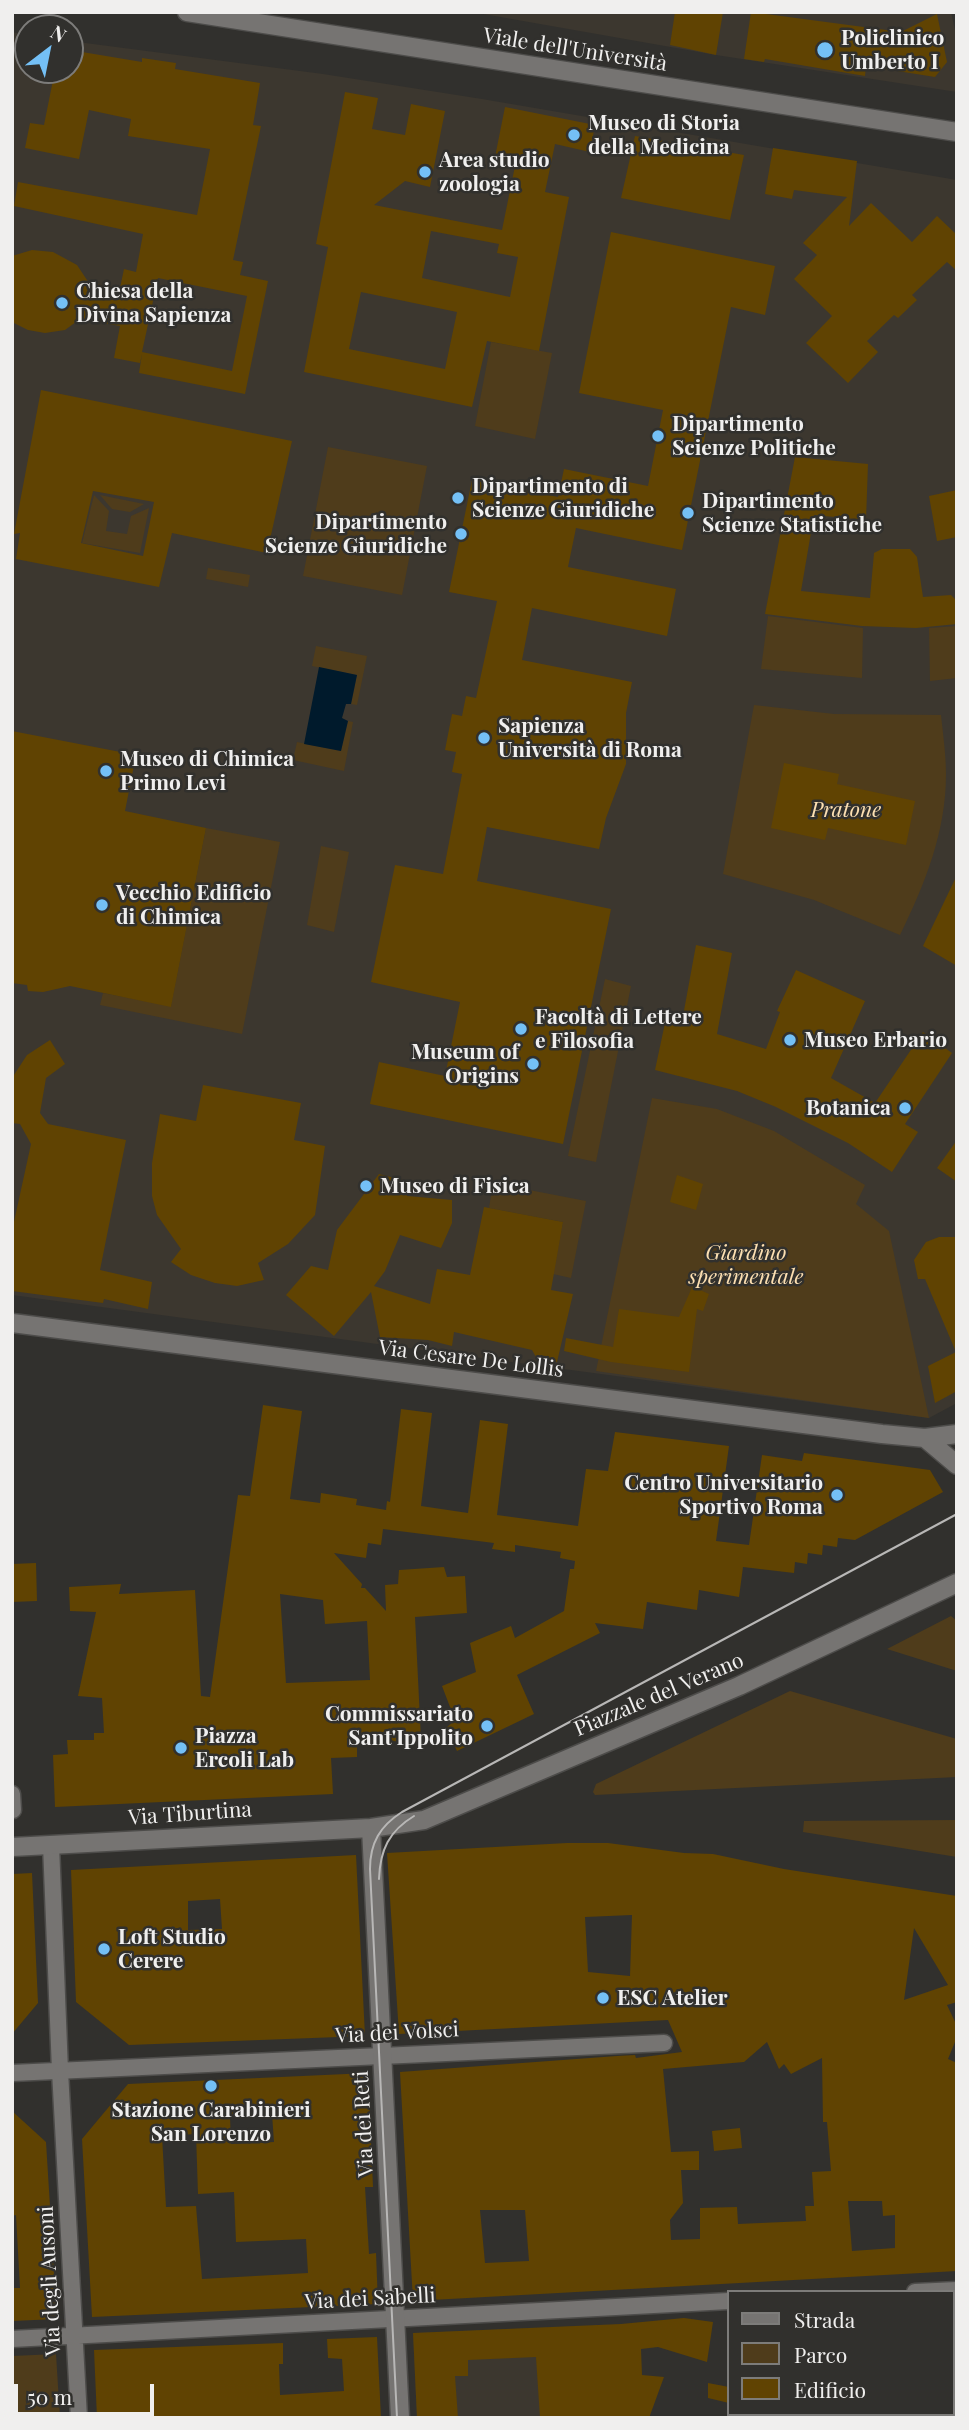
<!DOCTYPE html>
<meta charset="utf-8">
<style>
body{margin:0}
#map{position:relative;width:969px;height:2430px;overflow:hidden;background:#31302d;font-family:"Playfair Display",serif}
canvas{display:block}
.frame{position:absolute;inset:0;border:14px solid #f0efee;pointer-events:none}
.legend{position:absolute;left:727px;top:2290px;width:228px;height:126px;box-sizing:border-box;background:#31302d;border:2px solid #7d7c7a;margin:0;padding:9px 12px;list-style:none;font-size:21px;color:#f0efee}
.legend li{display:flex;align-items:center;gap:14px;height:35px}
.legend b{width:35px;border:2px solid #7d7c7a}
.north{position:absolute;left:14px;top:14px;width:70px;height:70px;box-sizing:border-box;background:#31302d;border:2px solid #7d7c7a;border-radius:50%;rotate:32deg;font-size:19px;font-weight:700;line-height:28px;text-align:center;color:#f0efee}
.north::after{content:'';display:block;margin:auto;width:24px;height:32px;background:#74c0f6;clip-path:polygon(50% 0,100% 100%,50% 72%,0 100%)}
.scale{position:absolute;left:14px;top:2384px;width:140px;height:32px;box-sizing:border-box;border:4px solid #f0efee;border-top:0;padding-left:9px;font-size:21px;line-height:24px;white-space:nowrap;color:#f0efee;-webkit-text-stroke:5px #31302d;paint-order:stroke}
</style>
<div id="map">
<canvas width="969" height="2430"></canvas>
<div class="frame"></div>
<ul class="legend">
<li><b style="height:9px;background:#767472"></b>Strada</li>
<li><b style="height:19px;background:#4f3c1b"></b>Parco</li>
<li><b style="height:19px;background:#604302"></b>Edificio</li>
</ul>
<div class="north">N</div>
<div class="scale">50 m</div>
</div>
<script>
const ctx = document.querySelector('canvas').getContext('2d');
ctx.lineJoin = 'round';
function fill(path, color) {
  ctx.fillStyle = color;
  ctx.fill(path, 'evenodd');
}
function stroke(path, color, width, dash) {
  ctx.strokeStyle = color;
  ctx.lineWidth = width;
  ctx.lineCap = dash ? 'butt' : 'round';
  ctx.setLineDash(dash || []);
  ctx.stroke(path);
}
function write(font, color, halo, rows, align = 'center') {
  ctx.font = font + ' "Playfair Display",serif';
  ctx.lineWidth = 5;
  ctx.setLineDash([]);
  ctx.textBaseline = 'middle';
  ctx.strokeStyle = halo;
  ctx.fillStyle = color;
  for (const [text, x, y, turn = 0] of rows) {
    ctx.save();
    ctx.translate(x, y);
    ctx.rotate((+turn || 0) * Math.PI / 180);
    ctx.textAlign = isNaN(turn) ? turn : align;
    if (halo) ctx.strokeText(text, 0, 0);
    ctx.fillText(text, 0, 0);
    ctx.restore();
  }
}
fill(new Path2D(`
 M472 12H951L957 39V92L716 55Z
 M12 32 28 35V70H70V41L323 74 482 99 957 180V1403L929 1418 12 1295Z
 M584 2326 591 2418H417L413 2333Z`), '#3c372f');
fill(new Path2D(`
 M491 342 552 353 535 439 475 426Z
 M328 447 427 466 402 595 303 576Z
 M94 495 109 511 106 531 127 534 131 516 149 508 140 553 82 543Z
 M100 495 144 504 130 512 112 509Z
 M208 568 250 575 248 587 206 579Z
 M768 616 863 628 862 678 761 669Z
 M957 626V678L930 681 929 628Z
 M316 646 367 656 357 705 351 704 357 675 312 666Z
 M754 705 834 714 941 715C943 734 946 755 946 774 946 832 925 884 900 935L814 900 723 874Z
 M348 721 353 722 344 771 293 760 297 742 341 751Z
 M206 828 280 842 242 1034 100 1005 103 993 171 1006Z
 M321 846 349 852 334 932 307 925Z
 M605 979 631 986 596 1162 568 1156Z
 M652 1098 717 1109 774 1131 865 1185 856 1204 889 1231 929 1418 596 1371Z
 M493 1183 586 1201 571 1278 553 1274 563 1222 489 1208Z
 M951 1616 957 1621V1671L887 1649Z
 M790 1691 957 1739V1777L595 1795 593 1792 596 1784Z
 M957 1820V1857L803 1832 804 1821Z
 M56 2354 60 2418H12V2356Z`), '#4f3c1b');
fill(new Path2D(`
 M319 667 357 675 351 704H346L342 718 348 721 341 751 304 744Z`), '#001a2c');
fill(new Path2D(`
 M675 12H723L716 55 670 45Z
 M751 12 901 32 937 14 947 62 935 77 866 66 865 76 765 59 764 62 744 59Z
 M70 50 142 62V58L176 63 175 69 260 83 253 125 261 126 233 260 243 262 240 275 268 281 245 394 139 373 142 354 140 363 114 358 120 326 80 319 65 330 45 333 28 330 12 322V256L32 250 53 252 77 265 89 283 120 288 124 269 136 272 143 234 14 206 18 182 197 215 210 149 128 136 131 119 89 110 79 159 25 148 30 123 44 125 55 70H70ZM158 278 247 296 232 371 142 352Z
 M345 92 378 98 372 129 405 135 411 104 445 111 430 187 405 181 374 205 502 230 516 161 495 157 505 107 595 125 590 152 555 144 545 192 569 197 539 351 487 341 472 407 304 372 328 247 316 244ZM431 231 499 244 497 253 518 257 510 297 422 278ZM361 292 457 312 445 369 349 349Z
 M635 136 744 155 730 220 621 198Z
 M773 148 857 161 849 226 871 203 912 242 937 216 957 235V271L947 262 912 295 917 300 898 318 894 315 867 341 878 352 848 383 806 343 832 316 794 279 817 255 803 243 847 197 794 190 792 199 765 194Z
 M611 232 775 266 765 315 731 307 682 550 576 528 568 567 676 589 667 636 532 608 522 660 632 682 626 713V764L606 818 599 849 487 827 477 881 611 909 563 1144 370 1104 379 1062 445 1076 460 1002 371 982 395 865 443 874 462 774 452 772 456 752 445 750 452 714 462 716 466 696 476 698 497 601 449 592 472 480 558 497 564 469 648 486 663 410 579 393Z
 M41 390 292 441 267 553 172 533 159 587 16 559 20 533 14 534ZM93 491 154 502 143 556 81 543Z
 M795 457 868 464 866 520 814 515 801 591 870 598 874 553 882 549H910L917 557 923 597 951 595 957 601V624L916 628 862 626 765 614Z
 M957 490V537L937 541 929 496Z
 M12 731 136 755 125 811 206 828 171 1007 70 986 43 992 28 991 27 985 12 983Z
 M784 763 839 774 837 784 915 801 906 845 828 828 825 840 771 828Z
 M957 875V966L923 946Z
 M696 945 732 953 717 1034 766 1049 780 1012 777 1011 796 970 865 1001 831 1078 875 1103 923 1032 952 1053 905 1124 918 1132 892 1172 848 1143 776 1107 737 1091 655 1070 665 1023 681 1027Z
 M50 1040 65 1064 46 1078 40 1113 48 1124 126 1140 100 1270 152 1282 148 1309 104 1299 103 1303 12 1291V1231L31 1144 20 1124 12 1123V1078L27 1055Z
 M203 1085 301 1103 294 1140 325 1146 315 1215 288 1244 258 1263 264 1280 237 1286 215 1283 191 1275 171 1262 181 1249 157 1215 152 1196V1163L160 1114 196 1121Z
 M957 1140V1182L937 1168Z
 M379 1174 410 1182 407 1196 452 1200V1223L441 1248 400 1235 385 1271 374 1286 430 1304 437 1269 470 1275 484 1207 563 1222 551 1290 573 1294 557 1362 536 1357 532 1350 454 1332 452 1346 428 1340 380 1337 371 1292 334 1336 286 1295 311 1266 328 1270 337 1230Z
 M677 1175 703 1184 696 1210 670 1202Z
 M939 1237H957V1391L935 1403 928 1366 956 1352 925 1279H918L914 1260 926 1242Z
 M697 1276 701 1277 700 1290 709 1294 703 1311 697 1309 689 1372 611 1362 564 1351 566 1338 613 1347 619 1309 679 1317Z
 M263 1405 302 1411 290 1499 320 1503 321 1493 357 1499 356 1505 386 1510 387 1501 390 1502 401 1409 432 1413 421 1506 468 1513 480 1420 508 1424 497 1515 578 1526 586 1469 608 1471 615 1432 729 1446 716 1541 749 1545 762 1455 802 1461 804 1453 930 1470 943 1492 855 1540 838 1538 837 1547 823 1545 822 1555 808 1553 807 1564 795 1562 794 1573 743 1567 739 1597 699 1590 697 1610 647 1602 643 1629 595 1623 600 1633 517 1675 534 1714 457 1751 446 1728 455 1720 442 1686 476 1672 470 1643 511 1626 515 1638 564 1611 570 1569H574L575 1561 560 1558 561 1552 515 1545V1552L492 1549 494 1543 383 1529 381 1545 368 1543 366 1558 334 1553 362 1584 361 1588H365L386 1611 385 1585 398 1584 399 1570 444 1567 447 1577 465 1576 467 1613 415 1617 421 1740 357 1743V1757L331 1758 333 1794 55 1807 53 1755 68 1754 67 1740H94V1733H104L102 1698 78 1696 96 1612 70 1611 69 1587 121 1584 119 1594 195 1590 201 1696 210 1697 238 1495 250 1496ZM280 1594 323 1600 325 1624 367 1621 370 1680 286 1683Z
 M36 1563 37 1601 12 1602V1564Z
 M567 1843H608L684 1853 713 1854 784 1869 957 1896V2002L947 2005 957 2026V2037L948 2059 957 2063V2271L413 2301 400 2072 617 2056 635 2055 636 2058 682 2052 668 2020 399 2034 387 1853ZM632 1915 630 1976 588 1972 585 1917ZM914 1928 948 1985 904 2000ZM767 2042 779 2069 784 2064 791 2074 822 2058 823 2122H827L831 2171 812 2172 814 2206H805L806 2221 738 2224 737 2207 700 2208V2239L671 2240 670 2220 683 2203 681 2170H699V2151L671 2152 663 2069 744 2062ZM848 2201H882L883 2216 895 2215V2248L852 2251ZM480 2210H525L529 2261 485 2263Z
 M356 1855 365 2036 129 2045 76 2002 71 1870ZM220 1899 222 1929 188 1930V1901Z
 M32 1873 38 2003 12 2034V1874Z
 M368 2073 373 2187H365L369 2254 376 2253 378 2304 92 2317 82 2139 128 2084ZM272 2114 274 2142 231 2144 230 2116ZM196 2134 198 2194 234 2192 236 2242 306 2239 308 2273 202 2279 196 2206 166 2207 162 2136Z
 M12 2111 46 2142 57 2319 12 2321V2288H20L16 2215 12 2216Z
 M740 2128 742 2148 714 2151 712 2131Z
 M684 2318 713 2322 707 2362 658 2347 641 2349 642 2375 664 2377 649 2418H540L536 2357 468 2360V2376H455L458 2418H417L413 2333 621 2324Z
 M377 2337 381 2418H97L94 2350 283 2343V2364H279L280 2395 344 2391 342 2359 328 2358 327 2339Z
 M708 2383 729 2387V2403L708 2398Z`), '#604302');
const street = new Path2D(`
 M12 1794 13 1810
 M51 1845 60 2071 79 2418
 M12 2073 664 2043
 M915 2292 957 2290
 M12 2339 729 2301
 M953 2390 957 2385
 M928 2418 932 2414`);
const secondary = new Path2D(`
 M187 12 957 132
 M12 1323 882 1434 925 1438 957 1434
 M925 1438 957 1465
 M371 1828 400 2418
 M12 1847 371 1828 424 1820 739 1686 957 1583`);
stroke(street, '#4d4c4a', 19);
stroke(secondary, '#4d4c4a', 21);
stroke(street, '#767472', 16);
stroke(secondary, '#767472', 18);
stroke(new Path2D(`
 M379 1879C380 1850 389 1831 414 1816
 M397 2418 370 1869C370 1843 380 1826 402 1812L957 1514`), '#b8b7b6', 2);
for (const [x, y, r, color] of [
 [825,50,9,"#74c0f6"],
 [574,135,7,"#74c0f6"],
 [425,172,7,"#74c0f6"],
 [62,303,7,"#74c0f6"],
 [658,436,7,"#74c0f6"],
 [458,498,7,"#74c0f6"],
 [688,513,7,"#74c0f6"],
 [461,534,7,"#74c0f6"],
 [484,738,7,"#74c0f6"],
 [106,771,7,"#74c0f6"],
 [102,905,7,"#74c0f6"],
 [521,1029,7,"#74c0f6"],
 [790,1040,7,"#74c0f6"],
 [533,1064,7,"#74c0f6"],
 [905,1108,7,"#74c0f6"],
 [366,1186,7,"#74c0f6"],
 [837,1495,7,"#74c0f6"],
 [487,1726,7,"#74c0f6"],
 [181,1748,7,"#74c0f6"],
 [104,1949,7,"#74c0f6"],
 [603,1998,7,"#74c0f6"],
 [211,2086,7,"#74c0f6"]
]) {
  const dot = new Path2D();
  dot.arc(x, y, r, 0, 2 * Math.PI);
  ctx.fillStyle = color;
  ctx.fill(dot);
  stroke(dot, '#31302d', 2.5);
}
write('bold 21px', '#f0efee', '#31302d', [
 ["Policlinico",841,38],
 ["Umberto I",841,62],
 ["Museo di Storia",588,123],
 ["della Medicina",588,147],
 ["Area studio",439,160],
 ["zoologia",439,184],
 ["Chiesa della",76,291],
 ["Divina Sapienza",76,315],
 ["Dipartimento",672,424],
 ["Scienze Politiche",672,448],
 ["Dipartimento di",472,486],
 ["Scienze Giuridiche",472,510],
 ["Dipartimento",702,501],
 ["Scienze Statistiche",702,525],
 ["Dipartimento",447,522,"right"],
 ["Scienze Giuridiche",447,546,"right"],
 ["Sapienza",498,726],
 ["Università di Roma",498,750],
 ["Museo di Chimica",120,759],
 ["Primo Levi",120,783],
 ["Vecchio Edificio",116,893],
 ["di Chimica",116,917],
 ["Facoltà di Lettere",535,1017],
 ["e Filosofia",535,1041],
 ["Museo Erbario",804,1040],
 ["Museum of",519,1052,"right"],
 ["Origins",519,1076,"right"],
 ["Botanica",891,1108,"right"],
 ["Museo di Fisica",380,1186],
 ["Centro Universitario",823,1483,"right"],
 ["Sportivo Roma",823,1507,"right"],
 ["Commissariato",473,1714,"right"],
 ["Sant'Ippolito",473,1738,"right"],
 ["Piazza",195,1736],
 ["Ercoli Lab",195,1760],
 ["Loft Studio",118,1937],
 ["Cerere",118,1961],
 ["ESC Atelier",617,1998],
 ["Stazione Carabinieri",211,2110,"center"],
 ["San Lorenzo",211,2134,"center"]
], 'left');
write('21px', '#f0efee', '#31302d', [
 ["Viale dell'Università",575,50,9],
 ["Via Cesare De Lollis",471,1359,7],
 ["Piazzale del Verano",659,1695,-23],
 ["Via Tiburtina",190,1814,-4],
 ["Via dei Volsci",397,2033,-3],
 ["Via dei Reti",364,2124,-93],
 ["Via degli Ausoni",50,2281,-93],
 ["Via dei Sabelli",370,2299,-3]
]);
write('italic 21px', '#fde0b2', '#31302d', [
 ["Pratone",846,810],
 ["Giardino",746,1253],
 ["sperimentale",746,1277]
]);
</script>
